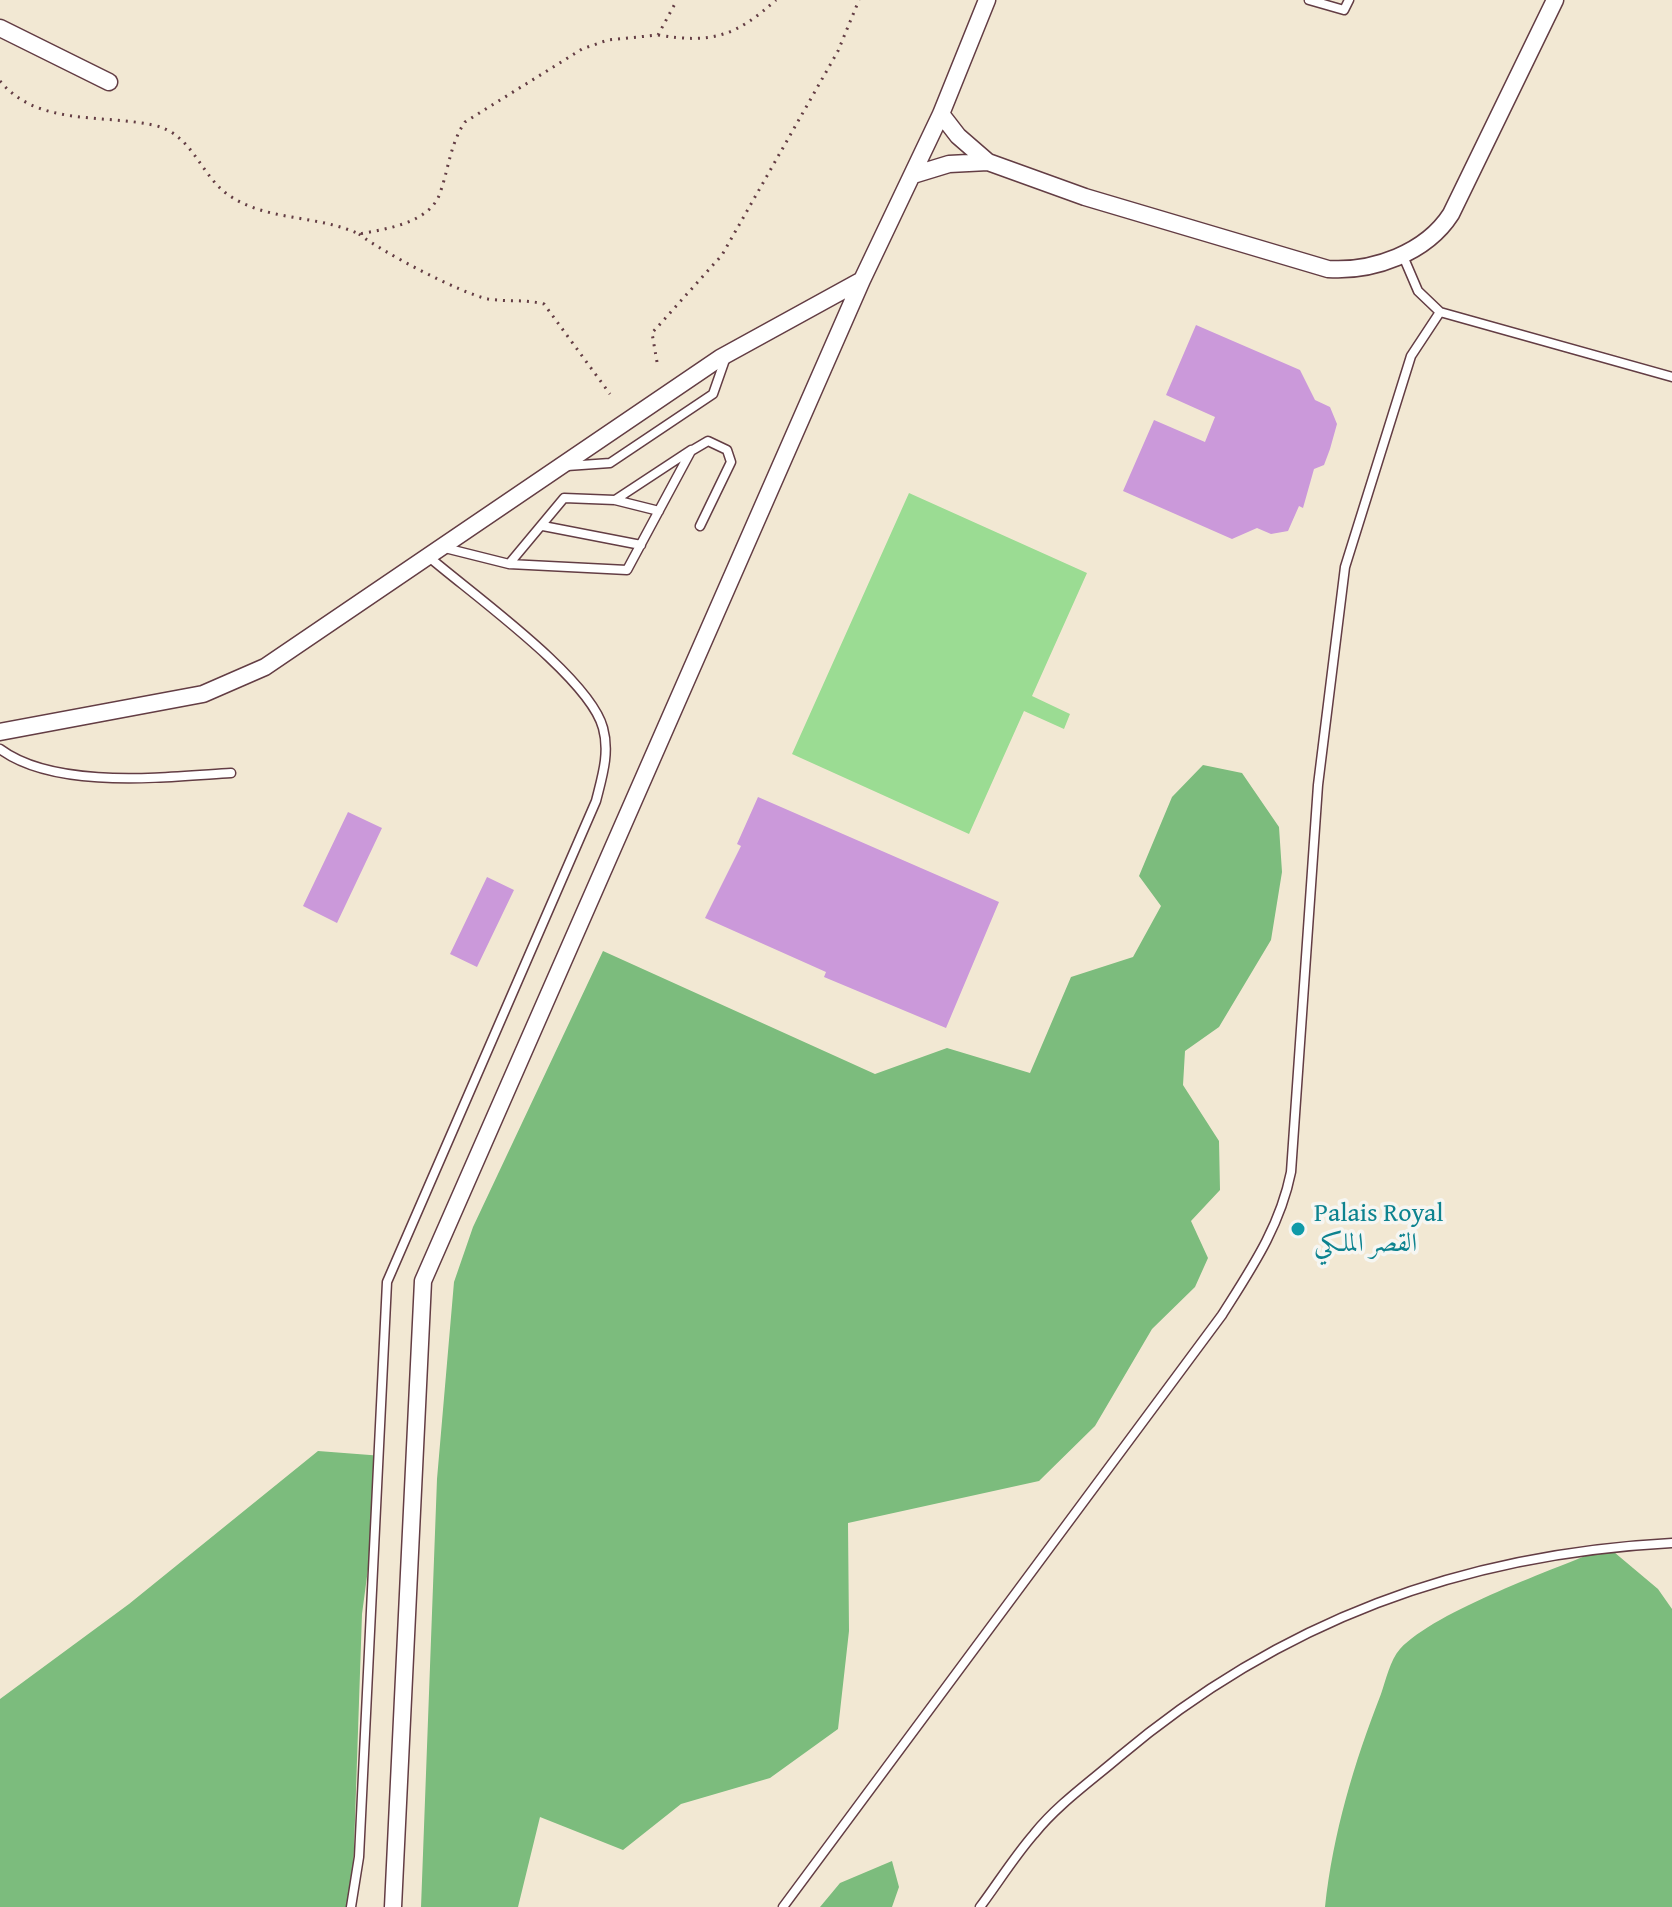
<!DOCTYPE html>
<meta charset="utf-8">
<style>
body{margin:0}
canvas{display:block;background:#f2e8d3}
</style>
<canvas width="1672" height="1907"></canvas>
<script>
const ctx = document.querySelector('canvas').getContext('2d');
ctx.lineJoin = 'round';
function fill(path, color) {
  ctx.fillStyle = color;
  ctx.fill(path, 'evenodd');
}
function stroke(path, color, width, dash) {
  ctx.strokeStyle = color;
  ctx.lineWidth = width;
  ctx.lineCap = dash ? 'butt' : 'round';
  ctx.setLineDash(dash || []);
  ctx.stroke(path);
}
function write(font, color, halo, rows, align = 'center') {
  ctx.font = font + ' "Gentium Book Plus",Amiri,serif';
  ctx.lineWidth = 7;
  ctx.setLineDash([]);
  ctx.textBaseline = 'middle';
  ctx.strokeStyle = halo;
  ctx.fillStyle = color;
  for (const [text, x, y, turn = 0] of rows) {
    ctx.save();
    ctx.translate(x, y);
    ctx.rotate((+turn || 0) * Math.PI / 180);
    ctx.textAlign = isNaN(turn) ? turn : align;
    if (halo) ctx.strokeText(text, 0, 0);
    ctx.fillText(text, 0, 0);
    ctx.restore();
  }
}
fill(new Path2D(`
 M909 493 1087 573 1032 696 1070 714 1064 729 1024 711 969 834 792 754Z`), '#9bdc93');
fill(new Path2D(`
 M1203 765 1242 773 1279 827 1282 872 1271 940 1219 1027 1185 1051 1183 1085 1219 1141 1220 1190 1191 1221 1208 1258 1195 1287 1152 1329 1095 1426 1039 1481 848 1523 849 1631 838 1729 770 1778 681 1804 623 1850 540 1817 518 1907H421L437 1479 454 1282 473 1227 603 951 875 1074 947 1048 1030 1073 1071 977 1133 957 1161 906 1139 876 1172 797Z
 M318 1451 383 1456 362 1614 352 1907H0V1699L129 1604Z
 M1608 1547 1658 1589 1672 1609V1907H1325C1333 1833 1354 1763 1381 1694 1386 1680 1390 1660 1400 1649 1437 1610 1555 1569 1608 1547Z
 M892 1861 899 1887 892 1907H820L840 1883Z`), '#7cbc7d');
fill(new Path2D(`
 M1196 325 1300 370 1315 400 1330 407 1337 424 1330 449 1324 465 1314 469 1303 508 1299 506 1288 531 1271 534 1257 528 1232 539 1123 491 1154 420 1205 442 1215 417 1166 395Z
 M758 797 999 902 946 1028 824 977 826 972 705 918 741 846 737 844Z
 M348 812 382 828 337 923 303 906Z
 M487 877 514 890 477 967 450 954Z`), '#cb99da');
const service = new Path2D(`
 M1309 0 1344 10 1349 0
 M1403 256 1418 291 1440 312 1672 377
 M567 466 610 463 713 394 727 354
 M615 500 691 450
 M543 526 641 545
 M445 548 509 564 627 570 691 451 708 441 727 450 731 462 700 526
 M509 564 564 498 615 500 659 511
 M0 749C55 790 165 777 231 773
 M351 1907 359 1857 387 1282 596 801C602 777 610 753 603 728 590 678 472 594 429 557
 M783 1907 1222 1315C1251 1269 1280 1227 1291 1172L1318 785 1345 567 1411 356 1440 312
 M980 1907C998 1883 1014 1857 1034 1834 1057 1805 1091 1781 1119 1757 1280 1621 1462 1554 1672 1543`);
const minor = new Path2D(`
 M0 28 109 82
 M941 114 958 136 988 162
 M913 175 949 164 988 162 1085 197 1328 269C1373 272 1426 253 1451 214L1555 0
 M0 732 203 694 265 667 720 358 862 280 941 114 987 0
 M393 1907 423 1281 862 280`);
stroke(service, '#633d44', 11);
stroke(minor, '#633d44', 19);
stroke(new Path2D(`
 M658 35C712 44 736 36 776 0
 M0 81C37 126 101 114 153 125 192 133 199 173 227 194 266 222 316 214 359 234 386 229 430 223 440 193 449 168 450 144 465 122L582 49 608 40 658 35 677 0
 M359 234C382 252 460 293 488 299 507 302 525 299 544 304L610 394
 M657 362 652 333 722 255 838 51 859 0`), '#633d44', 3, [2, 6]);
stroke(service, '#fff', 8);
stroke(minor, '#fff', 16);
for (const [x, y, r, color] of [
 [1298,1229,8,"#0f9aa8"]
]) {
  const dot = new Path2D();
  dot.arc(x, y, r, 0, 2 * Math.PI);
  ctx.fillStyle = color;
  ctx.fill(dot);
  stroke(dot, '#f6f6f2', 3);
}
write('26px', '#0d838f', '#f6f6f2', [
 ["Palais Royal",1314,1214],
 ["القصر الملكي",1314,1244]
], 'left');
</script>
